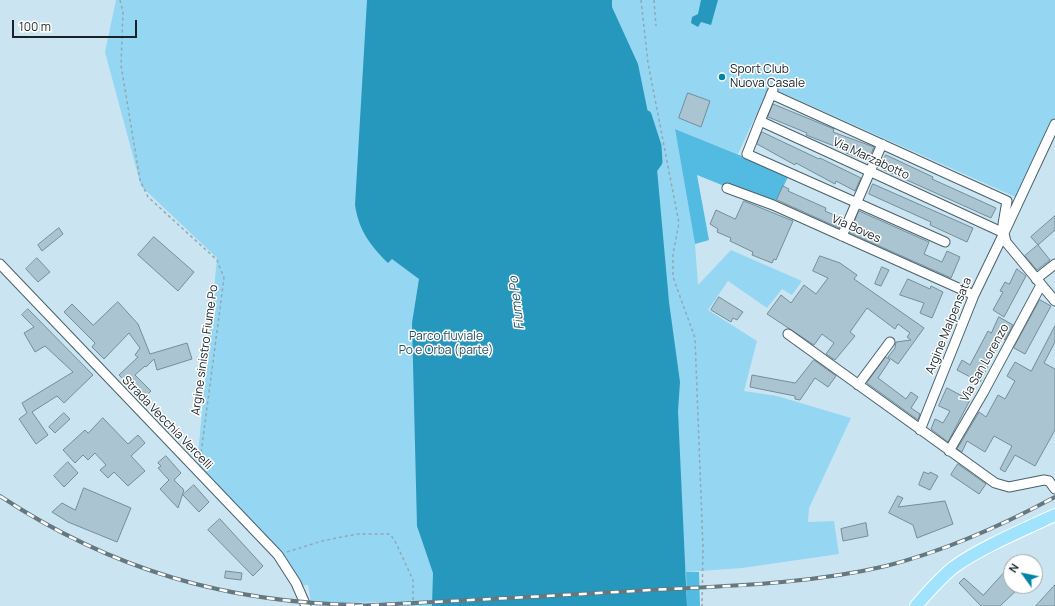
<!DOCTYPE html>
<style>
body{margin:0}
#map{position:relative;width:1055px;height:606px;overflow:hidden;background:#cae5f1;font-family:Manrope,sans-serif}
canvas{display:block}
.north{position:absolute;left:1003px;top:554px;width:40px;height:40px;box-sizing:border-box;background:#fff;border:1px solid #a3a7a9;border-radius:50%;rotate:303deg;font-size:11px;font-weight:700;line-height:16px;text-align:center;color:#182227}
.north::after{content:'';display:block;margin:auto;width:14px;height:18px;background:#0283a7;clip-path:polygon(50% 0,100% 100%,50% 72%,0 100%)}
.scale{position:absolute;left:12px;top:20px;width:125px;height:18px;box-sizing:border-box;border:2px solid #182227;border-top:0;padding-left:5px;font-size:12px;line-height:14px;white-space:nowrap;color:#182227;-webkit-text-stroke:3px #fff;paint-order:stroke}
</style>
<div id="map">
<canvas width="1055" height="606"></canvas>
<div class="north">N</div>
<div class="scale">100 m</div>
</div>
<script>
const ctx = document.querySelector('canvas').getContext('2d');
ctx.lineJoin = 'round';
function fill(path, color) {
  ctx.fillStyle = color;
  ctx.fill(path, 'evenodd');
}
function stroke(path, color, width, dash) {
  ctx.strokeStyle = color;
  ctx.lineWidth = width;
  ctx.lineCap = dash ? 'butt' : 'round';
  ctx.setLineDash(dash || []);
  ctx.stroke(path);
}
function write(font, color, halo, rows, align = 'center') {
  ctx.font = font + ' Manrope,sans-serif';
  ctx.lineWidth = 3;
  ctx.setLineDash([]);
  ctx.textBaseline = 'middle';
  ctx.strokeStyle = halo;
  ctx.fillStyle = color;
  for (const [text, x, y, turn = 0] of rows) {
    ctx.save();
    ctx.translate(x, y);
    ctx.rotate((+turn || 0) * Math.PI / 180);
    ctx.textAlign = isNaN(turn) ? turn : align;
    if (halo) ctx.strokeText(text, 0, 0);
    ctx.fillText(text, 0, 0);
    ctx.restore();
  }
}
fill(new Path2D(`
 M116 0H1055V117L1020 199 769 87 738 154 675 129 695 244 698 285 731 250 802 281 792 295 782 289 767 308 728 281 708 310 757 341 744 391 777 396 851 418 809 508 808 522 834 521 839 554 742 568 686 572V571L432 606H402V602L311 603 308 585 298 586 197 464 217 258 141 186 105 52Z`), '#95d7f2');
fill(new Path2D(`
 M675 129 789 175 774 206 697 175 709 240 695 244Z
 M686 572H699L700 606H687Z`), '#53bbe2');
fill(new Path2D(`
 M367 0H612V7L638 64 655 147 669 302 680 382 678 411 687 606H432L433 573 417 526 412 323 419 279 392 259 388 263C370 245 359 231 355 205Z
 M701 0H718L711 25 701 22 698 27 691 23 692 17 698 14Z`), '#2697bd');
stroke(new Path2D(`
 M647 115 657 146 658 162 650 173`), '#2697bd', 9);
const building = new Path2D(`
 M688 93 710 101 701 127 679 118Z
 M773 104 834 129 833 132 874 147 868 161 846 153 847 151 806 135 807 133 768 117Z
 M762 132 819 159 820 158 861 178 855 191 836 181 835 184 796 163 795 165 757 144Z
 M886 155 933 177 932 179 996 208 991 218 880 168Z
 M873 184 973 228 967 242 930 225 931 222 869 194Z
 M783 186 789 189 788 191 826 208 825 211 843 219 839 228 777 200Z
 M744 201 793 221 776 260 774 259 772 263 752 255 753 252 730 241 731 238 717 232 718 229 710 224 716 210 735 219Z
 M859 211 929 242 924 254 942 262 947 251 960 257 951 278 850 233Z
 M1055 216V230L1038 245 1031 237Z
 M59 228 63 234 42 251 38 245Z
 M154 237 194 272 178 291 138 255Z
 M1038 245 1050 260 1037 270 1025 256Z
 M820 256 840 263 857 275 854 279 924 328 898 364 888 357 895 348 896 342 911 340 907 337 910 333 898 324 895 329 867 308 850 332 855 336 835 360 826 354 834 343 822 334 814 345 767 314 781 295 791 303 804 285 816 294 828 278 813 271Z
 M37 258 50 272 38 282 26 269Z
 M882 267 889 270 881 286 875 284Z
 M1017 269 1026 276 1004 317 993 310 1003 292 1000 291 1005 282 1009 284Z
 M908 279 930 289 931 286 943 292 932 318 920 313 924 303 900 295Z
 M719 297 743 312 737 320 733 318 731 322 711 310Z
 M1040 300 1051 306 1025 354 1014 348Z
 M118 302 138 324 150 354 187 343 192 359 157 370 154 359 146 367 145 366 135 375 151 391 142 399 119 375 138 357 135 355 140 348 129 333 104 359 92 347 95 343 64 312 72 304 93 325Z
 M28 309 93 375 64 403 57 396 32 412 48 435 36 444 19 419 27 413 22 403 73 372 45 346 35 352 24 333 34 327 22 315Z
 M999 317 1013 325 1005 340 1002 338 980 382 957 370 962 360 970 365 988 331 991 333Z
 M1055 326V342L1044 363 1055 369V430L1035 466 1015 455 1005 472 1000 469 1012 446 994 436 985 452 967 441 962 452 957 449 979 412 986 417 998 395 1005 399 1015 381 1007 376 1015 362 1031 371Z
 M886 357 890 360 878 378 906 399 911 392 918 397 911 408 920 414 918 420 867 383Z
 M814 360 836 376 828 387 815 378 800 400 795 399V396L750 387 752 375 795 383Z
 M947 388 970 400 948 442 931 429 935 419 943 423 950 411 939 406Z
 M64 413 70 419 55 433 49 427Z
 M103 418 128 444 138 435 145 443 131 456 145 471 128 486 114 472 108 478 100 470 106 465 95 453 88 460 83 455 75 463 63 450 85 430 88 433Z
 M166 456 181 473 174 480 184 490 178 508 160 489 169 480 158 468 161 466 158 463Z
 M68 462 78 473 64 487 54 476Z
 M958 464 986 484 979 494 951 475Z
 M924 472 929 474 930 472 938 476 930 490 919 485Z
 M194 485 209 502 199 512 183 495Z
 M84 488 131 508 117 542 68 522 52 512 62 503 75 510Z
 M898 496 903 498 898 507 945 501 953 524 917 538 913 525 889 513Z
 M220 519 263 566 253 576 208 530Z
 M866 523 868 536 843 541 841 529Z
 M226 571 242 573 241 580 225 578Z
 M1004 573 1011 579V586H1021L1000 606H981L959 583 964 578 983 595Z
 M1055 585V606H1036Z`);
fill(building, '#aac5d1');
stroke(building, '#748d98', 1);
const minor = new Path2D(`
 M773 90 760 121 1004 233
 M771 94 1007 201 1003 224 1004 233 974 295 920 430
 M760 121 747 154 945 242
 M727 188 773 205 974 295
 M1004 233 1055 124
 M1004 233 1006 242 1055 301
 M842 236 882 144
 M0 264 278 555 296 583 306 606
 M1036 279 1055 264
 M788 334 995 483 1009 487 1044 480 1049 481 1055 489
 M858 385 890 342
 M949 451 983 393 1041 285`);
const major = new Path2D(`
 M916 606C928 592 940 578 954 567 980 548 1025 529 1055 515`);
stroke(minor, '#49616c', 11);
stroke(major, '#fff', 14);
stroke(new Path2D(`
 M120 0 123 12 121 65 140 180 148 197 217 260 224 278 200 461
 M641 0 648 63 679 223 673 254V277L695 338 703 548 702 606
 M654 0 656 26
 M287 552 322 541 357 534H390L395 541 413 580V606`), '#91a7b1', 1.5, [3, 3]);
stroke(minor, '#fff', 9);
stroke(major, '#a1e3fd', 12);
const rail = new Path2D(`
 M0 496C112 570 227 603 361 605
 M355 606C453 601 552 596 650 590 728 586 809 584 886 566 945 551 1001 526 1055 497`);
stroke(rail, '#65777f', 4);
stroke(rail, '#fff', 2.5, [8]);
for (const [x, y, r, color] of [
 [722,77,4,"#0283a7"]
]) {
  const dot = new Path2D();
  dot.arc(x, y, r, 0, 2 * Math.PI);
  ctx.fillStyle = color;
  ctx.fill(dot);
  stroke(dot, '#fff', 1.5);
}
write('12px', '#182227', '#fff', [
 ["Sport Club",730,70],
 ["Nuova Casale",730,84]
], 'left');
write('12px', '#182227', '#fff', [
 ["Via Marzabotto",871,159,25],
 ["Via Boves",856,229,24],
 ["Argine Malpensata",949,326,-68],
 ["Argine sinistro Fiume Po",205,350,-82],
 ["Via San Lorenzo",985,363,-61],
 ["Strada Vecchia Vercelli",167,423,46]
]);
write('12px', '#245061', '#fff', [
 ["Parco fluviale",446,337],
 ["Po e Orba (parte)",446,351]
]);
write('italic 13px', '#2b5769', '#fff', [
 ["Fiume Po",517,303,-97]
]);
</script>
